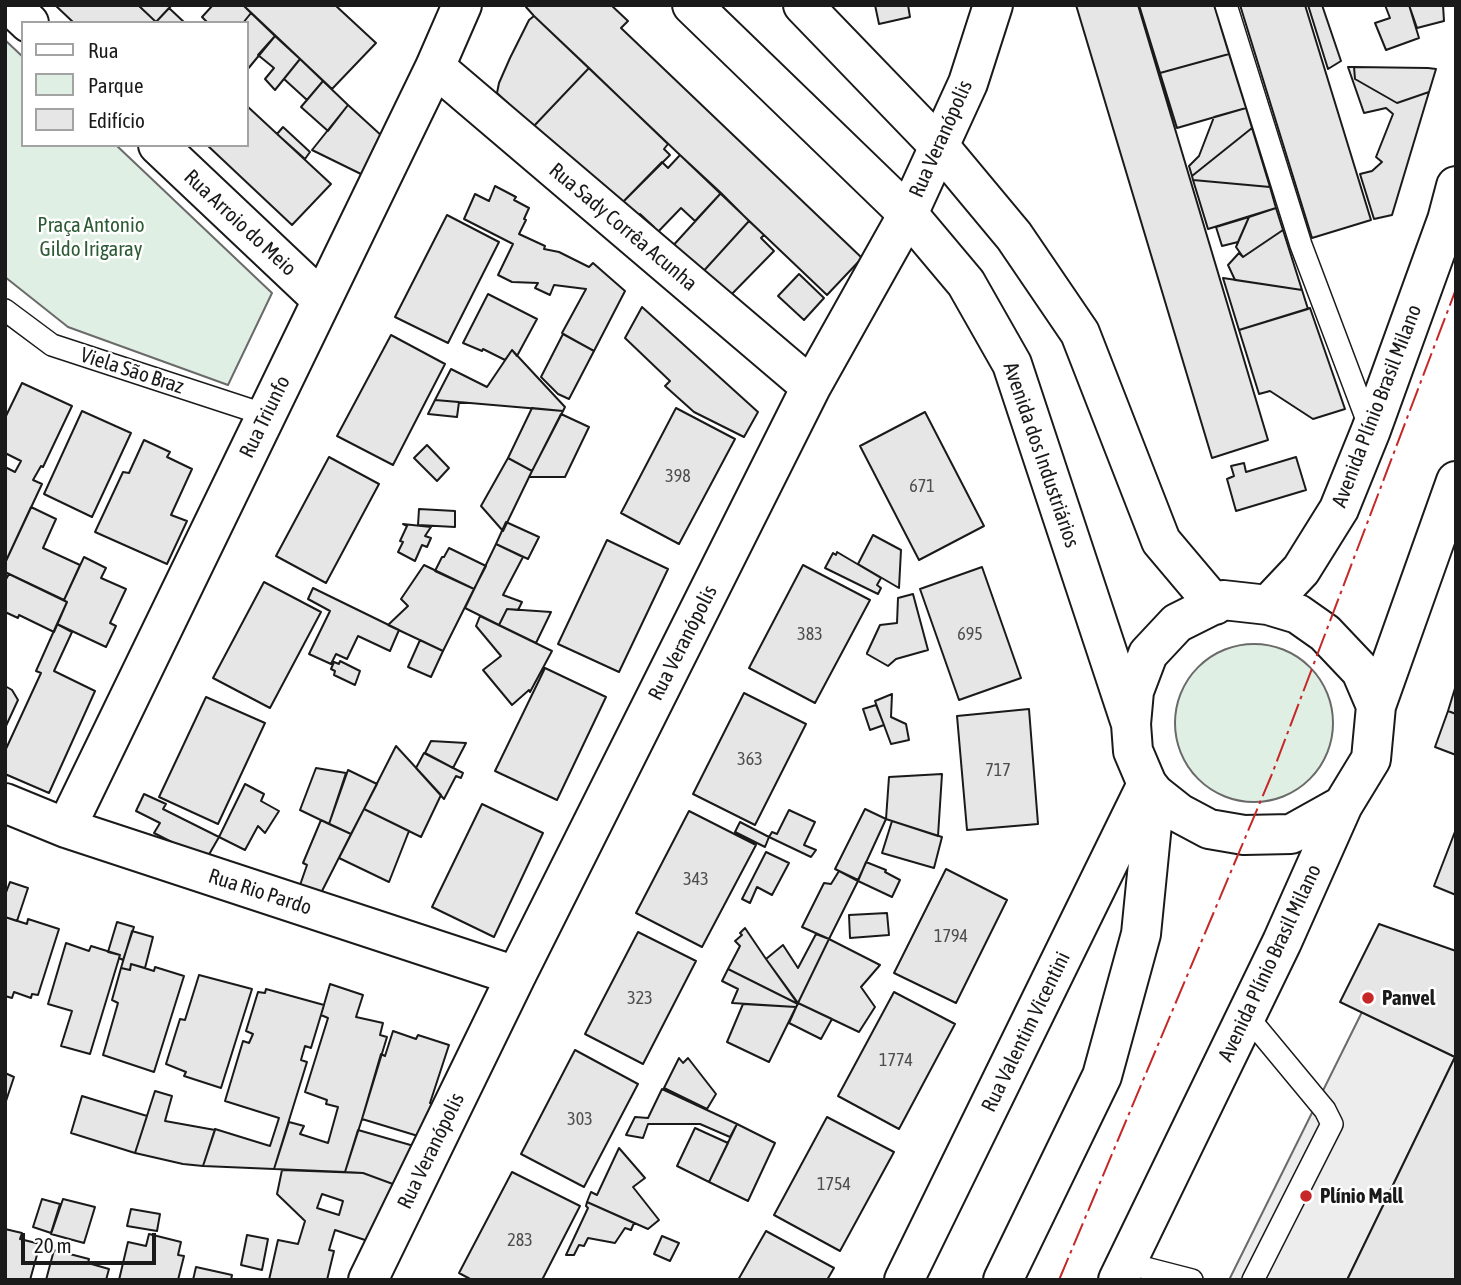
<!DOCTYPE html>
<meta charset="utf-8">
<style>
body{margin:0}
#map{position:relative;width:1461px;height:1285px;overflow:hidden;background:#fff;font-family:"Asap Condensed",sans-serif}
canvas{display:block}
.frame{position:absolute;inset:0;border:7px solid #1a1a1a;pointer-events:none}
.legend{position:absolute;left:21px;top:21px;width:228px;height:126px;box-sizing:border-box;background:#fff;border:2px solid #a3a3a3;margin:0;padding:9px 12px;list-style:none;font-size:21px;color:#1a1a1a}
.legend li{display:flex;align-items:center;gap:14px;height:35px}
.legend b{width:35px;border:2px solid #a3a3a3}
.scale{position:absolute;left:21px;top:1233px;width:135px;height:32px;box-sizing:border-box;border:4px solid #1a1a1a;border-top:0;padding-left:9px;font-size:21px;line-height:24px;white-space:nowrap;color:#1a1a1a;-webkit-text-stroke:5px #fff;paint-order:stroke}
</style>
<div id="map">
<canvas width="1461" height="1285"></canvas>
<div class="frame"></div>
<ul class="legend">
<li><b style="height:9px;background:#fff"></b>Rua</li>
<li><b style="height:19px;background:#e0efe3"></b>Parque</li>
<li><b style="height:19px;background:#e6e6e6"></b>Edifício</li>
</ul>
<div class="scale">20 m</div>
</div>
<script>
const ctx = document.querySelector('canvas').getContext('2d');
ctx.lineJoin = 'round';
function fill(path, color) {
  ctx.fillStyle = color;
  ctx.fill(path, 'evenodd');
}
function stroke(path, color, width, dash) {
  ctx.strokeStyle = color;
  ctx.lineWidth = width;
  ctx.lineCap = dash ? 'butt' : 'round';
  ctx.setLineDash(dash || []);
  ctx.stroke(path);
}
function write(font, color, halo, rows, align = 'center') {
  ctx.font = font + ' "Asap Condensed",sans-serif';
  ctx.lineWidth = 5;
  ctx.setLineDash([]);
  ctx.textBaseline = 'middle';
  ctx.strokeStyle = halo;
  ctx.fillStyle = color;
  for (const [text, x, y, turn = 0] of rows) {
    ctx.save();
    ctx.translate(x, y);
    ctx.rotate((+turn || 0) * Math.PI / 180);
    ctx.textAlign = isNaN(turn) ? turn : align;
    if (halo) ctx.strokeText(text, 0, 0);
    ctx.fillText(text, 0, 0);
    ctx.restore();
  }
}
const green = new Path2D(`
 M5 40 23 57V145H116L272 293 228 385 68 327 5 277Z
 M1175 723a79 79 0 1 1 158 0a79 79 0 1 1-158 0Z`);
fill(green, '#e0efe3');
stroke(green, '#6a6a6a', 2);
const parking = new Path2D(`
 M1362 1012 1455 1057 1347 1280H1229Z`);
fill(parking, '#ededed');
stroke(parking, '#6a6a6a', 2);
const building = new Path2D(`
 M55 5H138L156 22 169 8 185 23H74Z
 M138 5H172L156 22Z
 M213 5H243L251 13 243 23H208L202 17Z
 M243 5H335L376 43 332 89Z
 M528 5H611L628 21 621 28 862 258 827 295 534 16 526 7Z
 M875 5H908L910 17 879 24Z
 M1076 5H1138L1268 440 1212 458Z
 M1139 5H1214L1229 54 1160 73Z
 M1240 5H1305L1371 220 1312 238Z
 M1308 5H1322L1341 61 1328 69Z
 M1385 5H1409L1419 38 1386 50 1375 23 1390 18Z
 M1409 5H1443L1444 21 1417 28Z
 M251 13 275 36 247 70V23H243Z
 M534 16 589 68 533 127 497 93 499 83 510 58 529 20Z
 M275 36 300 59 275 90 265 79 274 68 258 55Z
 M1229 54 1246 108 1177 128 1160 73Z
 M300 59 323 81 307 100 284 79Z
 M1348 67H1354L1355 79 1397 103 1429 92 1392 215 1374 219 1360 174 1372 171 1382 162 1376 157 1393 114 1386 108 1364 113Z
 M1354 67 1428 68 1436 69 1429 92 1397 103 1355 79Z
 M589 68 668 144 664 149 670 155 620 205 533 127Z
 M323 81 348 105 328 131 301 107Z
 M348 105 383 137 363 175 312 150Z
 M247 106 331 184 292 225 207 145H247Z
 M1246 108 1252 128 1192 176 1189 166 1199 156 1214 117Z
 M283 127 310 152 305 159 277 134Z
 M1252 128 1270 187 1193 180 1192 176Z
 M680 155 721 193 695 221 681 208 655 235 650 231 654 227 640 214 635 218 620 205 662 162 668 168Z
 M1193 180 1270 187 1276 208 1208 229Z
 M495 186 516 197 514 200 529 208 524 219 526 220 519 234 545 246 544 249 559 252 589 267 593 263 625 291 594 351 562 333 586 289 554 285 550 295 535 288 538 283 512 282 498 275 513 244 464 219 475 194 489 201Z
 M721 193 749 221 700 275 670 249Z
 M1276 208 1283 230 1243 257 1236 247 1249 217Z
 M447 215 499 242 448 343 395 317Z
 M1249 217 1238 242 1222 246 1216 227Z
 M749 221 764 235 761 238 774 251 726 300 700 275Z
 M1283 230 1302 290 1235 280 1228 265 1239 253 1243 257Z
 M799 274 824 298 804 320 778 296Z
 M1223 278 1302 290 1308 309 1239 330Z
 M488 294 537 319 517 356 512 350 505 360 483 349 482 351 463 343Z
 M642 307 758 412 744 437 694 412 665 386 670 381 625 338Z
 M1310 308 1345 409 1313 419 1270 391 1259 394 1239 330Z
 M563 334 594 351 569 399 558 394 541 377Z
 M391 335 445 364 393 465 337 436Z
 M512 350 565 407 563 411 435 400 451 369 487 387Z
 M22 383 72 406 43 467 41 466 33 480 42 484 6 561 5 467 15 472 21 461 5 453V418Z
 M435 400 459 402 457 417 428 414Z
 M532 408 563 411 532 471 508 458Z
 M676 408 735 439 679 544 621 513Z
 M82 411 131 433 92 517 44 494Z
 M925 412 984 526 919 560 860 446Z
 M561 414 589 427 565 477H529Z
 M144 440 170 452 167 457 192 469 171 515 187 521 167 564 95 532 123 472 129 473Z
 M427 445 449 468 437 481 414 458Z
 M329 457 379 484 326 583 276 556Z
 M1296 457 1306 490 1236 511 1227 479 1234 476 1231 466 1244 463 1246 472Z
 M508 458 532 471 503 531 481 506Z
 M31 507 56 519 43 548 80 565 64 600 5 572V563Z
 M419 509 455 511V527L418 525Z
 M506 522 539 537 528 559 496 544Z
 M403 524 431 527 425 536 431 538 427 547 422 545 415 561 398 552 403 542 400 541 407 526Z
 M873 535 901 550 899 588 858 564Z
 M607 540 668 569 619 672 558 644Z
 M496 544 523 557 503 595 522 602 518 610 507 609 499 625 465 608Z
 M449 548 486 566 474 589 435 571 442 557H444Z
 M837 552 881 578 877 585 881 588 878 594 825 568 833 553 836 555Z
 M84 557 106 568 101 578 126 589 110 623 116 626 106 647 57 624 67 602 64 600Z
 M424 565 474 589 443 651 388 625 408 606 401 599Z
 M803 565 870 600 815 703 749 668Z
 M982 567 1021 678 959 700 920 589Z
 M9 574 67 602 54 632 19 615 18 618 5 612V581Z
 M264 582 321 612 270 708 213 678Z
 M313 588 399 630 390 651 358 636 347 659 336 654 331 664 309 654 330 611 308 599Z
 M913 594 928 650 896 659 888 666 867 654V653L880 625 897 623 898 598Z
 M507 609 551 612 536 643 499 625Z
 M480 616 552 651 530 692 529 690 512 705 483 670 501 656 476 626Z
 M57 624 72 632 54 671 95 691 49 793 5 774V751L41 673 36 671Z
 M420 640 443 651 431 677 408 667Z
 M340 661 360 671 355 685 334 675 335 671 331 669 334 662 339 664Z
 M545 668 606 697 557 800 495 771Z
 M1456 685V714L1448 711Z
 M5 686 12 690 18 700 5 728Z
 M744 693 806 724 755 825 693 794Z
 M892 694 891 717 906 724 909 740 891 744 875 701Z
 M206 697 265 723 218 824 159 797Z
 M876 705 884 725 870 730 863 709Z
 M1029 709 1038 824 967 830 957 716Z
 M1448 711 1456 714V755L1435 747Z
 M431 741 466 743 453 768 425 753Z
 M396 746 441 795 421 837 364 809Z
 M424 753 463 773 461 778 456 776 444 799 416 768Z
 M316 768 346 773 329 824 300 810Z
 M348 770 377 784 351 834 329 824Z
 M942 774 938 836 886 819 889 777Z
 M245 784 264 794 261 801 279 811 265 833 258 826 245 850 219 837Z
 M144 794 166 804 163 809 219 837 207 858 199 856 154 833 160 823 136 811Z
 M482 804 543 833 494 937 432 907Z
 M364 809 409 831 389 882 339 858Z
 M865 809 886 819 858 880 835 869Z
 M789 810 815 822 804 845 816 850 811 857 769 837 772 832 777 834Z
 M689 811 756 845 702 947 636 913Z
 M321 820 351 834 320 895 299 888 307 865 303 863Z
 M892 821 942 837 934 868 882 853Z
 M740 822 769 837 765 847 735 832Z
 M1456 829V895L1434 886Z
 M766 852 789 863 772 895 757 887 750 903 742 899Z
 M866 862 886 870 885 872 900 880 892 897 858 881Z
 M946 869 1007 900 956 1003 894 973Z
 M839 871 858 881 829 939 802 927 824 883 831 884Z
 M10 882 28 888 17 921 5 917V895Z
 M887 913 889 935 850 938 849 915Z
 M5 917 27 924 28 919 59 929 38 995 32 994 31 998 14 992 12 998 5 996Z
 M117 922 134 927 123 960 119 958 120 955 108 952Z
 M1379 924 1456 951V1280H1347L1455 1057 1340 1002Z
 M745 928 766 959 798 1004 728 969 740 946 735 941 742 935 740 933Z
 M132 931 153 937 145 968 131 964 130 970 121 968Z
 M638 932 696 961 643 1064 585 1034Z
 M816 934 829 939 798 1003 766 959 783 945 798 968Z
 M829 939 880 965 861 987 875 1007 859 1032 798 1003Z
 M66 943 89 951 91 946 120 955 90 1054 61 1046 72 1011 48 1004Z
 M131 964 154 971 155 967 184 976 154 1072 103 1055 118 1003 112 1000 121 968 130 970Z
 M728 969 798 1004 796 1007 732 1003 738 989 722 981Z
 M199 975 252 989 221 1088 184 1076 186 1072 166 1064 180 1019 185 1020Z
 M330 984 363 995 356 1017 383 1023 380 1035 387 1037 362 1119 345 1172 274 1169 289 1122 304 1126 300 1134 328 1143 338 1107 326 1104 327 1100 305 1092 328 1018 321 1015Z
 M266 989 324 1005 311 1048 305 1046 301 1060 307 1062 274 1169 203 1166 215 1129 270 1146 279 1118 225 1101 243 1041 249 1043 253 1034 246 1031 258 992 265 993Z
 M894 992 955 1024 899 1129 838 1096Z
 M798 1003 832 1019 821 1039 789 1023Z
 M743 1004 796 1007 769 1062 727 1042Z
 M393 1031 416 1039 418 1035 449 1045 430 1103 435 1105 418 1136 362 1119 381 1054 385 1056Z
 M575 1050 638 1084 584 1187 521 1154Z
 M679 1058 683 1063 688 1058 716 1094 707 1109 664 1088Z
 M5 1073 14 1077 5 1104Z
 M662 1089 737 1124 730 1137 700 1124H648L643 1138 626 1135 635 1117 648 1118Z
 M155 1091 172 1096 165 1121 215 1130 203 1166 183 1164 135 1153Z
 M82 1096 147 1116 135 1153 71 1133Z
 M827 1117 894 1152 840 1251 774 1215Z
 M737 1124 775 1143 748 1201 709 1182Z
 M695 1128 728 1143 709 1182 677 1166Z
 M358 1130 421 1148 401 1187 363 1173 345 1172Z
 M619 1148 645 1178 633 1187 659 1220 648 1229 587 1202 591 1192 597 1195Z
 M282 1170 363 1173 401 1187 374 1243 335 1230 329 1250 334 1251 327 1280H269L278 1240 298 1244 305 1221 277 1194ZM322 1194 343 1201 339 1215 317 1208Z
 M512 1172 580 1206 542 1280H472L459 1273Z
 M42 1199 60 1204 51 1233 33 1227Z
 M63 1199 95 1207 84 1243 51 1234Z
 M587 1202 634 1223 631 1230 625 1228 615 1243 588 1238 584 1246 579 1245 574 1255H566L588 1208 586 1206Z
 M131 1209 160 1214 157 1231 127 1226Z
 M5 1229 22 1233 20 1239 40 1244 30 1280H5Z
 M766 1231 834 1268 827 1280H738Z
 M149 1234 181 1242 178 1255 184 1256 178 1280H119L128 1242 146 1246Z
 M247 1235 268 1239 262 1270 241 1265Z
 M662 1236 679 1243 670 1261 654 1254Z
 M54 1250 89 1259 88 1263 109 1269 106 1280H46Z
 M196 1267 232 1275 231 1280H193Z`);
fill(building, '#e6e6e6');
stroke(building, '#1a1a1a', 2);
const lane = new Path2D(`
 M1226 5 1301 245 1370 428
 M5 310 52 345 266 415
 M1247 1016 1325 1110 1332 1124 1253 1280
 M1126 1263 1192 1280`);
const street = new Path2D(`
 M10 5 29 23
 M435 67 811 387
 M158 145 322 300
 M5 803 66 828 516 976
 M66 828 435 67 462 5
 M368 1280 516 976 811 387 908 214 968 83 993 5
 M904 1280 1147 784`);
const secondary = new Path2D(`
 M692 5 908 214 966 283 1012 364 1131 724
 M803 5 939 146 1014 236 1080 333 1161 541 1215 605
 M1268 605 1301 570 1339 509 1371 430 1447 220 1456 186
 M1343 805 1291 834 1244 835 1209 829 1179 813 1155 794 1147 784 1133 751 1131 724 1134 691 1148 654 1177 623 1223 600 1268 605 1298 614 1325 633 1361 671 1376 706
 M1003 1280 1102 1076 1141 934 1155 794
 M1118 1280 1282 942 1343 805 1371 759 1376 706 1456 481`);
stroke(lane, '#1a1a1a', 24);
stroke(street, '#1a1a1a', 42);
stroke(secondary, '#1a1a1a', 42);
stroke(lane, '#fff', 21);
stroke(street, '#fff', 38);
stroke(secondary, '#fff', 38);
stroke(new Path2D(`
 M1059 1280 1272 774 1456 289`), '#c62828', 2, [24, 5, 3.5, 5]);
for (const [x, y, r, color] of [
 [1368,998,7,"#c62828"],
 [1306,1196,7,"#c62828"]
]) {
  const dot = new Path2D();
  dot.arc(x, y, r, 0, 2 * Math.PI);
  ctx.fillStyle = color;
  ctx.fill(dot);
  stroke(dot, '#fff', 2.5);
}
write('18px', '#4d4d4d', null, [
 ["398",678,476],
 ["671",922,486],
 ["383",810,634],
 ["695",970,634],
 ["363",750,759],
 ["717",998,770],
 ["343",696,879],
 ["1794",951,936],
 ["323",640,998],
 ["1774",896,1060],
 ["303",580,1119],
 ["1754",834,1184],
 ["283",520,1240]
]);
write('21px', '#1a1a1a', '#fff', [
 ["Rua Veranópolis",941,139,-66],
 ["Rua Arroio do Meio",240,223,43],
 ["Rua Sady Corrêa Acunha",623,227,40],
 ["Viela São Braz",132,371,18],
 ["Avenida Plínio Brasil Milano",1377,406,-69],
 ["Rua Triunfo",265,417,-64],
 ["Avenida dos Industriários",1041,455,71],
 ["Rua Veranópolis",683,643,-63],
 ["Rua Rio Pardo",260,892,18],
 ["Avenida Plínio Brasil Milano",1270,963,-65],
 ["Rua Valentim Vicentini",1026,1032,-64],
 ["Rua Veranópolis",431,1151,-64]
]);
write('21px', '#2b5a34', '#fff', [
 ["Praça Antonio",91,225],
 ["Gildo Irigaray",91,249]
]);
write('bold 21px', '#1a1a1a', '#fff', [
 ["Panvel",1382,998],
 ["Plínio Mall",1320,1196]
], 'left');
</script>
